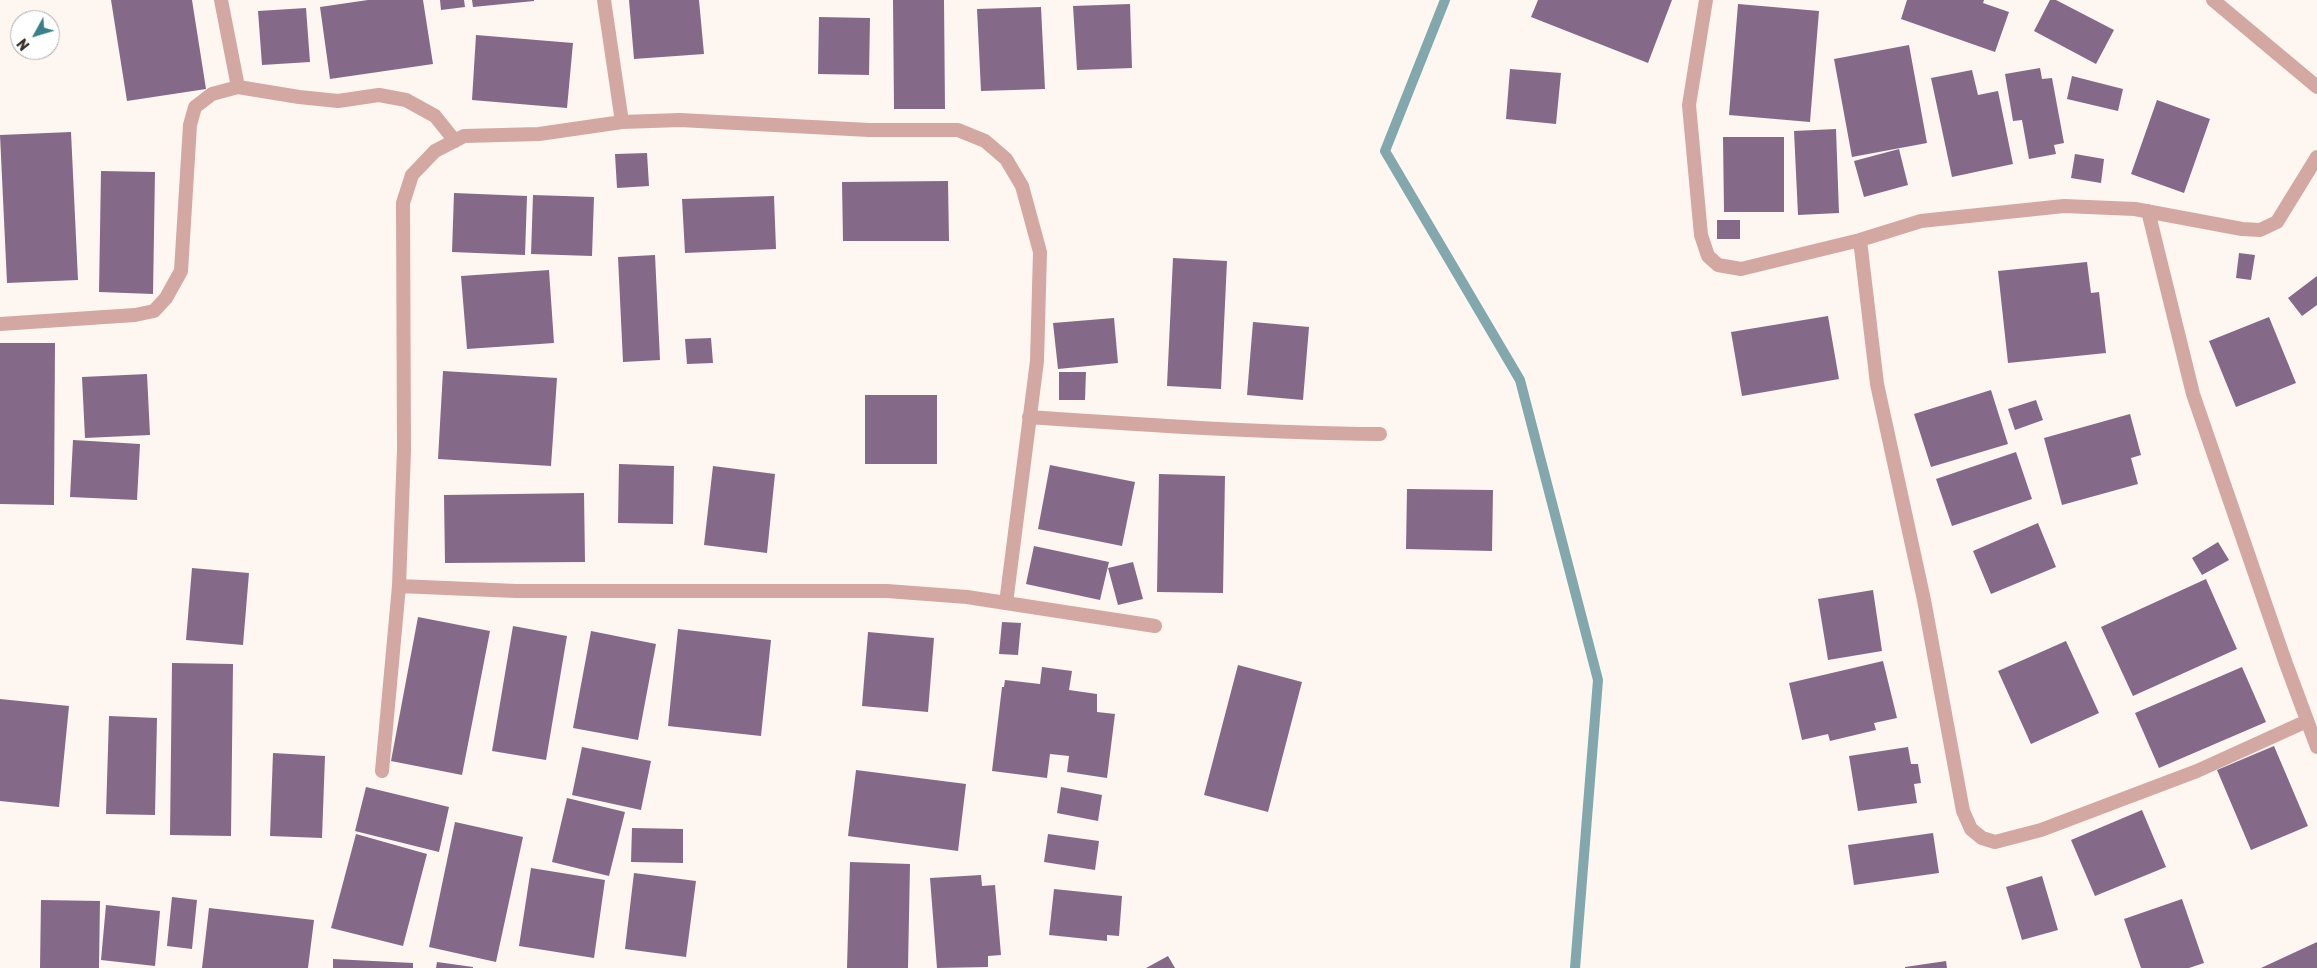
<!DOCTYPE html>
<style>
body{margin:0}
#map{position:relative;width:2317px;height:968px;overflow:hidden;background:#fef6f0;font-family:Rubik,sans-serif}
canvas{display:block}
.north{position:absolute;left:10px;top:10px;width:50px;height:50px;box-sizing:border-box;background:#fff;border:1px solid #b0adaa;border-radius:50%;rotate:231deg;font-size:14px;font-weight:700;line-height:20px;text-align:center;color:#39322b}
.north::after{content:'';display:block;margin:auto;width:18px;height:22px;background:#398187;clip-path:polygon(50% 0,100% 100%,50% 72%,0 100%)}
</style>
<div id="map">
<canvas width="2317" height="968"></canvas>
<div class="north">N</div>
</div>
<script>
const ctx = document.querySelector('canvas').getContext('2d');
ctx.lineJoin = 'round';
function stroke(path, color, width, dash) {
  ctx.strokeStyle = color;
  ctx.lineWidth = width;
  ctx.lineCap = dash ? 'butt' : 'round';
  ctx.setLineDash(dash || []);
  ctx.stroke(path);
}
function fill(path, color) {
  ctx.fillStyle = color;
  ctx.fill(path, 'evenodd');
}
stroke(new Path2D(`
 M1445 0 1385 151 1520 380 1598 680 1575 968`), '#82a7ac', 10);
fill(new Path2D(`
 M111 0H192L206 89 127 101Z
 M368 0H423L433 64 330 79 320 7Z
 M440 0H464L465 7 441 10Z
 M472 0H534V1L473 7Z
 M629 0H699L704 54 634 59Z
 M893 0H944L945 109H894Z
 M1538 0H1672L1648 63 1531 17Z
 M1907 0H1984L1983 3 2009 12 1995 52 1901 19Z
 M2050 0H2056L2114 30 2096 64 2034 31Z
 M1130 4 1132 68 1077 70 1073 6Z
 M1738 4 1819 11 1810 122 1729 115Z
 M1041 7 1045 89 981 91 977 9Z
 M306 8 310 62 262 65 258 11Z
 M819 17 870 18 869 75 818 74Z
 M476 35 573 43 567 108 472 100Z
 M1909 45 1927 143 1852 157 1834 59Z
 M2040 68 2042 79 2052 78 2064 143 2054 145 2056 154 2029 159 2022 120 2013 121 2005 74Z
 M1510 69 1561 73 1556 124 1506 119Z
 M1972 70 1978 95 1998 91 2013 164 1952 177 1931 78Z
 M2072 76 2123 89 2118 111 2067 99Z
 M2157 100 2210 119 2184 193 2131 174Z
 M1836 129 1839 213 1798 215 1794 131Z
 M71 132 78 280 7 283 0 135Z
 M1723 137H1784V212H1724Z
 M1899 149 1908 185 1864 197 1854 161Z
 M647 153 649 186 617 188 615 154Z
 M2075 154 2104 159 2101 183 2071 178Z
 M101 171 155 172 153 294 99 292Z
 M948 181 949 241H843L842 182Z
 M454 193 527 196 525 255 452 252Z
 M533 195 594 197 592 256 531 254Z
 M774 196 776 249 685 253 682 199Z
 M1717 220H1740V239H1717Z
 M2239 253 2255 255 2251 280 2236 278Z
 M655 255 660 360 623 362 618 257Z
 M1173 258 1227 261 1221 389 1167 386Z
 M2087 262 2091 293 2099 292 2106 353 2008 363 1998 271Z
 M549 270 554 343 467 349 461 276Z
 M2317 276V305L2302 316 2288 298Z
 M1828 316 1839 379 1742 396 1731 332Z
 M2269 317 2296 383 2236 407 2209 341Z
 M1114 318 1118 363 1058 369 1053 323Z
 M1253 322 1309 327 1303 400 1247 395Z
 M711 338 713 363 687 364 685 339Z
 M0 343H55L54 505 0 504Z
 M443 371 557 378 551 466 438 459Z
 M1059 372H1086L1085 400H1059Z
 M147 374 150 435 85 438 82 377Z
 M1991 390 2008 444 1931 467 1914 414Z
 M865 395H937V464H865Z
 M2036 400 2043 420 2015 430 2008 409Z
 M2130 414 2141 455 2131 458 2138 484 2062 505 2044 438Z
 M73 440 140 444 137 500 70 497Z
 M2016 452 2032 499 1952 526 1936 479Z
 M619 464 674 466 673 524 618 523Z
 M1050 465 1135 482 1122 546 1038 529Z
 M713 466 775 474 767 553 704 545Z
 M1159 474 1225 476 1223 593 1157 592Z
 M1407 489 1493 490 1492 551 1406 549Z
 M584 493 585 562 445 563 444 495Z
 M2038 523 2056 567 1991 594 1973 551Z
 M2218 542 2229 560 2202 575 2192 558Z
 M1034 546 1109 562 1100 600 1026 584Z
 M1133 562 1143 599 1118 605 1108 568Z
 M192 568 249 573 243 645 186 640Z
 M2206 579 2237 649 2133 696 2101 627Z
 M1873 590 1882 651 1828 660 1818 599Z
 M418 617 490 631 462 775 391 761Z
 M1002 622 1021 623 1018 655 999 654Z
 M513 626 567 636 546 760 492 751Z
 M678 629 771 640 761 736 668 726Z
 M591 631 656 644 638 740 573 728Z
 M868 632 934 638 928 712 862 706Z
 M2066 641 2099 713 2031 744 1998 671Z
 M1883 661 1897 718 1874 723 1876 730 1830 741 1828 734 1802 740 1789 683Z
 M172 663 233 664 231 836 170 835Z
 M1238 665 1302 682 1268 812 1204 795Z
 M1042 667 1072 671 1069 690 1097 694V712L1115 714 1107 778 1067 772 1069 756 1050 754 1047 778 992 771 1002 687H1004L1005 680 1040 684Z
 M2242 667 2266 722 2159 768 2135 713Z
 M0 699 69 706 59 807 0 801Z
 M109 716 157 718 155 815 106 814Z
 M2274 746 2308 826 2251 850 2217 770Z
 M582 747 651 761 641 810 572 795Z
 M1908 747 1911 764H1918L1921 783 1914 784 1917 803 1858 811 1849 756Z
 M273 753 325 756 322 838 270 836Z
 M856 770 966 784 958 851 848 836Z
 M366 787 449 807 439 852 355 831Z
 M1061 787 1102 795 1098 821 1057 813Z
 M567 798 625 812 609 876 552 862Z
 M2142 810 2166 867 2095 896 2071 840Z
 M455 822 523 837 496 962 429 947Z
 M632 828 683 829V863L631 862Z
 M1933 833 1939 873 1854 885 1848 845Z
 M356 834 427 854 403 946 331 928Z
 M1048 834 1099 841 1095 870 1044 862Z
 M850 862 910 864 908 968H847Z
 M531 868 605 880 594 958 519 946Z
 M634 873 696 881 686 957 625 949Z
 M981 875 982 886 995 885 1001 955 988 956V967L937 968 930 878Z
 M2042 876 2058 930 2022 940 2006 887Z
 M1054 889 1122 896 1119 936 1107 935V941L1049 935Z
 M172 897 197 900 192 949 167 946Z
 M2182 899 2204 963 2189 968H2141L2124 919Z
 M41 900 100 901 99 968H40Z
 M106 905 160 911 155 966 101 960Z
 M209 908 314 920 308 968H202Z
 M2317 942V968H2261Z
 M1168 956 1175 968H1146Z
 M333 959 413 963V968H333Z
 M1946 961 1947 968H1905V967Z
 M437 962 473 967V968H436Z`), '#856988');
stroke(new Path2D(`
 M221 0 238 87
 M604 0 622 122
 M1706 0 1689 105 1701 235 1708 256 1718 265 1741 269 1860 240 1921 221 2064 206 2135 209 2242 229 2260 230 2277 222 2317 157
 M2213 0 2317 87
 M2148 211 2193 394 2285 661 2317 747
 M1860 240 1877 384 1924 600 1963 811 1971 829 1982 838 1995 842 2041 830 2197 771 2307 721
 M0 324 135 315 154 311 166 298 181 271 190 125 195 107 212 94 238 87 299 97 338 101 379 95 406 100 435 116 455 141
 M1029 417C1146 425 1263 433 1380 434
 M399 586 516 591H887L967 597 1155 626
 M382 771 399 586 404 450 403 203 412 175 435 151 464 136 539 134 622 122 680 120 869 130H958L985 141 1006 159 1022 186 1040 252 1037 361 1006 603`), '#d3a7a2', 14);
</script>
